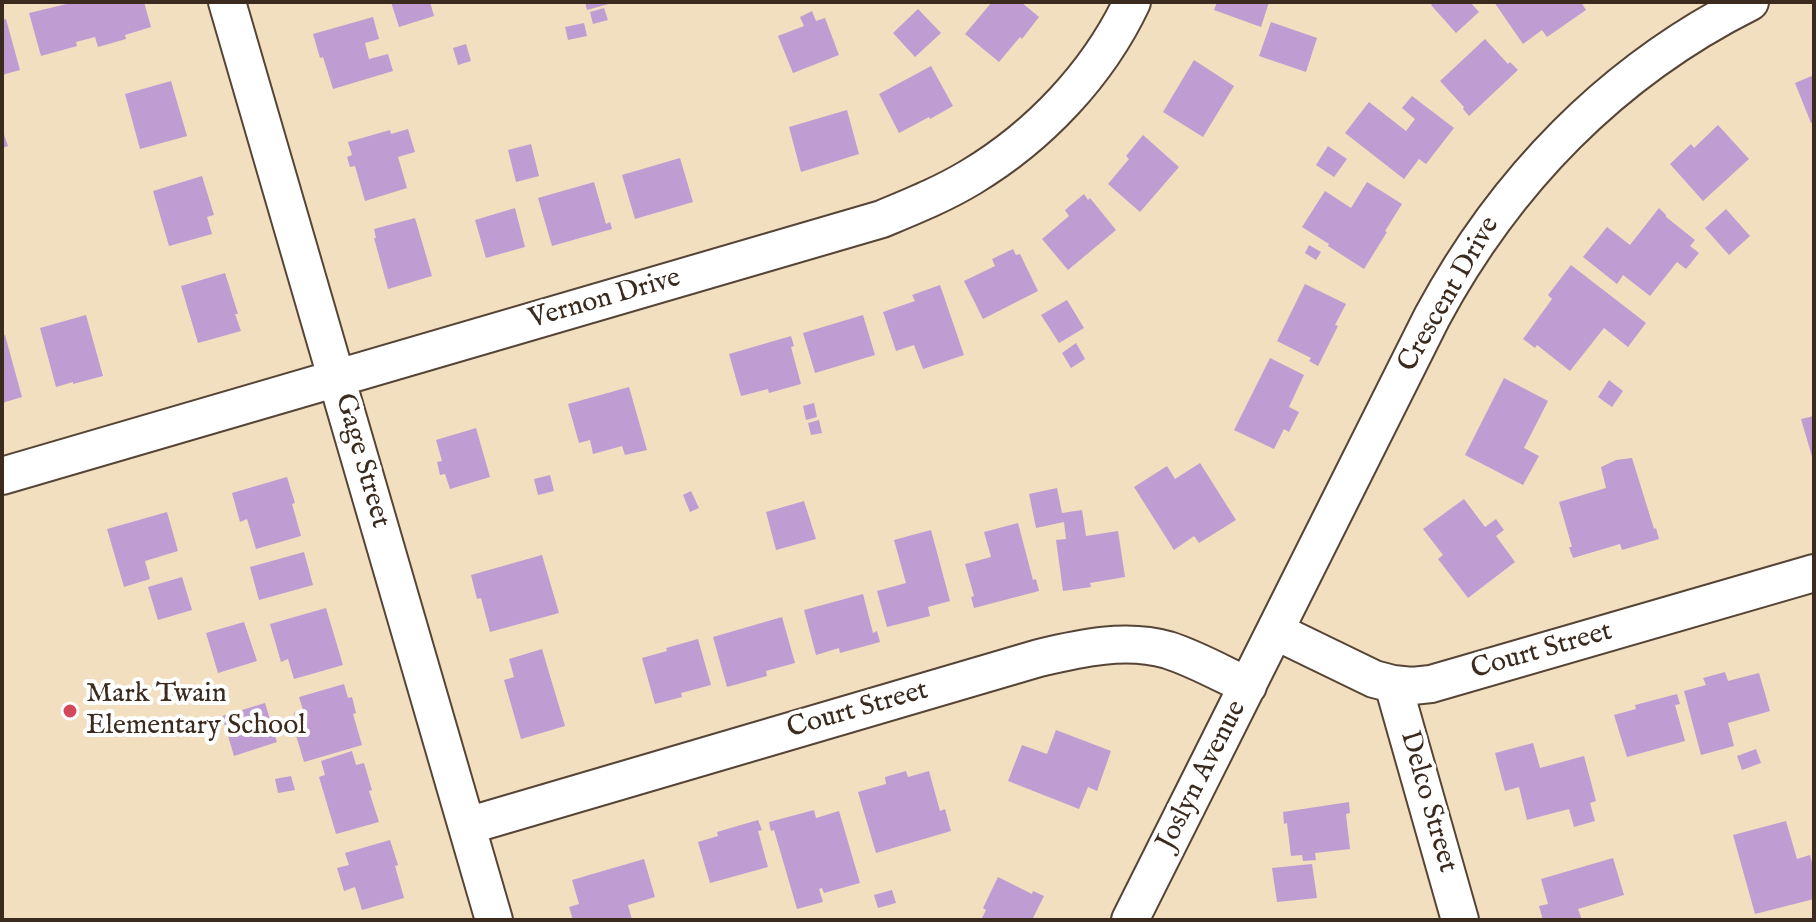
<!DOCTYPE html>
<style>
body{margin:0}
#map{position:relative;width:1816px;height:922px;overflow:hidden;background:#f1dfc0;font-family:"IM FELL English",serif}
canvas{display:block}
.frame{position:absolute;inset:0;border:4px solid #3b2a1e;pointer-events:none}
</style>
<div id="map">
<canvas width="1816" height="922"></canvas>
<div class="frame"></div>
</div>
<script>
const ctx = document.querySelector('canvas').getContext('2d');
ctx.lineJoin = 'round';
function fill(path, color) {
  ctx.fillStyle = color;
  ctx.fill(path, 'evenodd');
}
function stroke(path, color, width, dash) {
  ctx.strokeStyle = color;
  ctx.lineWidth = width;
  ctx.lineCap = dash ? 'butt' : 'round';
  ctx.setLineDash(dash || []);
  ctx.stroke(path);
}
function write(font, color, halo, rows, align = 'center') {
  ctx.font = font + ' "IM FELL English",serif';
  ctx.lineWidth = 8;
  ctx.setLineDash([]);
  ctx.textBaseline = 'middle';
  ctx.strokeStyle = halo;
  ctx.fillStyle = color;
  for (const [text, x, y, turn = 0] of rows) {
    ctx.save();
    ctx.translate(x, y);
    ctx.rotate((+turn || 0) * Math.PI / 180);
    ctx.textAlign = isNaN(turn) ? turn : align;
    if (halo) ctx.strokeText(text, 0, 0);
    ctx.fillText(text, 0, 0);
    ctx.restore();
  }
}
fill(new Path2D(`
 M75 2H144L151 27 125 35 126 39 98 47 95 37 76 42 77 46 41 56 29 13Z
 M391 2H430L434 16 399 27Z
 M585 2H612V3L587 10Z
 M992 2H1021L1039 17 1022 39 1020 37 999 62 965 34Z
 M1217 2H1269L1261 27 1214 10Z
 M1434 2H1470L1479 12 1456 33 1431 5Z
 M1494 2H1581L1586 10 1547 37 1542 30 1523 44Z
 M604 8 608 20 593 24 590 12Z
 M918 9 941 33 915 57 893 33Z
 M812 11 816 21 825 18 839 55 793 73 778 36 804 26 800 17Z
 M373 17 379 39 365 43 369 59 388 54 393 71 333 89 323 57 320 58 313 34Z
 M6 19 20 70 2 75V20Z
 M1271 22 1317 38 1306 72 1259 56Z
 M584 23 587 36 568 40 565 27Z
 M1485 39 1508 64 1510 62 1518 70 1469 116 1463 109 1464 107 1440 81Z
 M466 44 471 61 458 65 453 48Z
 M1194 60 1234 86 1203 137 1163 112Z
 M931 66 953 106 930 119 929 117 899 133 879 94Z
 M1814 75V122L1811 123 1795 83Z
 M171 81 187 136 140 149 125 94Z
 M1412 96 1454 128 1426 164 1419 159 1404 179 1345 133 1369 102 1406 131 1415 119 1402 108Z
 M847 110 859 154 801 172 789 127Z
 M1718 125 1749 159 1703 201 1670 164 1691 144 1694 148Z
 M2 129 8 146 2 148Z
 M408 129 415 152 398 157 407 188 365 201 355 166 350 167 347 157 352 155 348 142 390 130 391 134Z
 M1143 135 1179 167 1140 212 1108 184 1129 159 1126 156Z
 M531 144 539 176 516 182 508 150Z
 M1328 146 1347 159 1334 177 1316 165Z
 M680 158 693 202 635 219 622 175Z
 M202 176 214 215 207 217 212 234 169 246 153 191Z
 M594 182 606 224 610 222 612 229 552 246 538 198Z
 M1367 182 1402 204 1385 231 1387 232 1364 269 1328 246 1329 244 1302 227 1325 191 1351 208Z
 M1084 194 1088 200 1090 198 1116 230 1068 270 1042 239 1069 216 1065 210Z
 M515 208 525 247 486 258 475 220Z
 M1659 208 1666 215V217L1695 240 1690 246 1699 253 1686 269 1677 262 1650 296 1623 275 1617 284 1583 257 1607 227 1630 245Z
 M1726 209 1750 236 1729 255 1705 228Z
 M415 218 432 276 388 289 374 238H376L374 229Z
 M1309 245 1321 252 1316 260 1305 253Z
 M1013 249 1016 255 1020 254 1038 291 983 319 964 281 995 266 992 259Z
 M1571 265 1646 323 1628 347 1604 328 1570 371 1537 345 1535 348 1523 339 1552 299 1548 295Z
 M225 273 238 314H235L241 331 198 343 181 286Z
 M1305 284 1346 304 1335 325 1338 326 1318 366 1309 361 1311 358 1277 341Z
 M940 285 964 355 923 369 914 345 896 351 883 312 915 301 912 295Z
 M1067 300 1084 328 1059 343 1041 315Z
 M86 315 103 376 73 384V382L56 387 40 328Z
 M863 315 875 355 815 373 803 333Z
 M5 335 22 397 2 403V336Z
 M791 336 794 346 791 347 801 384 769 393 768 389 741 396 729 354Z
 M1076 343 1085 359 1071 368 1062 353Z
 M1270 358 1304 375 1289 407 1299 412 1289 432 1284 429 1274 449 1234 430Z
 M1504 378 1548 401 1524 448 1539 456 1523 485 1465 455Z
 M1609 380 1623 391 1612 407 1598 397Z
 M629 387 647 450 625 455 622 446 593 454 590 440 579 443 568 404Z
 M814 403 817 417 806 420 803 406Z
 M1814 416V460H1813L1801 419Z
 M819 420 822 433 811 435 808 423Z
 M476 428 490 477 450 489 445 474 440 475 437 462 442 461 436 440Z
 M1632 458 1654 529 1656 528 1659 539 1622 550 1620 544 1573 558 1569 547H1572L1559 502 1606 488 1601 467 1616 460Z
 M1200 463 1236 520 1199 543 1194 536 1174 550 1134 487 1167 466 1175 479Z
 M550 475 554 491 538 495 534 479Z
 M287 477 295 503 292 504 301 536 256 549 247 519 240 522 232 493Z
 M1057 488 1062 513 1082 510 1086 536 1118 531 1125 577 1090 583 1091 587 1063 591 1056 540 1066 539 1064 522 1036 528 1029 494Z
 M691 491 699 508 690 512 683 495Z
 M1464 499 1485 527 1496 519 1504 530 1496 536 1515 562 1468 598 1438 559 1443 555 1423 529Z
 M804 501 816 539 776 550 766 512Z
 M167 512 178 551 145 561 150 579 124 587 107 529Z
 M1018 523 1033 580 1036 579 1039 591 974 608 971 597 974 596 965 564 991 557 984 532Z
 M931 530 950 601 928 607 930 616 887 627 877 591 906 583 894 540Z
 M304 552 313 585 259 600 250 567Z
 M542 555 559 613 490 632 481 598 477 599 471 575Z
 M182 577 192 610 158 620 148 587Z
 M863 594 873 633 877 631 880 642 840 653 839 648 816 655 804 610Z
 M326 608 343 665 294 679 288 659 281 662 270 624Z
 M782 617 795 663 766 671 767 676 727 687 713 637Z
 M244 622 257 661 218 673 206 633Z
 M698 639 711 685 681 693 682 697 655 704 642 658 667 651 666 648Z
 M542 649 565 726 521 739 504 680 514 677 509 659Z
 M1725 672 1728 681 1759 673 1770 711 1728 723 1734 746 1701 755 1684 691 1706 685 1703 678Z
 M344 684 348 698 352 697 356 713 353 714 362 745 304 762 295 732 299 731 294 713 303 710 299 697Z
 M1677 694 1680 704 1675 705 1685 741 1627 757 1614 715 1636 709 1635 705Z
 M265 703 277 742 234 756 222 716Z
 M1056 730 1111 751 1097 791 1088 787 1079 809 1008 781 1022 745 1047 754Z
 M1533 743 1540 768 1584 756 1596 801 1590 803 1595 821 1574 827 1569 809 1527 820 1519 787 1505 791 1495 753Z
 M1756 749 1761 763 1742 770 1737 756Z
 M352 751 356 765 364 763 372 790 369 791 379 822 336 834 319 777 325 775 321 761Z
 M906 771 908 777 929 771 940 811 945 809 951 831 876 853 858 792 886 784 885 777Z
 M291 776 295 790 278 793 275 779Z
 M1349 802 1350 813 1346 814 1350 849 1315 853 1316 860 1303 861 1302 855 1291 856 1287 823 1284 824 1283 812Z
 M814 810 816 818 839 811 860 883 824 893 822 888 819 889 823 902 797 909 774 830 771 831 769 822Z
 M758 820 762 830 758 831 768 867 710 883 698 842 718 836 717 832Z
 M1786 821 1797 859 1810 855 1814 870V899L1755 914 1733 835Z
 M390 840 398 865 395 866 404 898 362 910 355 887 344 891 337 868 349 865 345 853Z
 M1613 858 1624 895 1578 909 1582 920H1543L1539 906 1548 904 1541 879Z
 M644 859 655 897 628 905 632 920H573L569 907 579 904 572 880Z
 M1312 864 1317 898 1277 902 1272 868Z
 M998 877 1032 894 1033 891 1044 896 1032 920H981L986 910 983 908Z
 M892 890 896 903 878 908 874 895Z`), '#bf9dd2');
const street = new Path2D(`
 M227 2 494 920
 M2 476 882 219C913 206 943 194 971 177 1039 136 1098 74 1132 2
 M1275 631 1374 679 1393 684 1412 686 1431 684 1814 573
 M1393 684 1460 920
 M467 826 1039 658C1081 648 1126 638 1168 650 1196 659 1222 674 1248 686
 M1130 920 1432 317C1505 181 1612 71 1750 2`);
stroke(street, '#564536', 40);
stroke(street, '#fff', 36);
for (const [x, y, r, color] of [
 [70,711,8,"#d1495b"]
]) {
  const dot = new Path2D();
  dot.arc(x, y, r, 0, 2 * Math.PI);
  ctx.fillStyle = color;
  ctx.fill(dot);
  stroke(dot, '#fff', 3);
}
write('28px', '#3b2a1e', '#fff', [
 ["Crescent Drive",1450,295,-60],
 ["Vernon Drive",605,300,-16],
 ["Gage Street",361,461,74],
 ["Court Street",1542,652,-16],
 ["Court Street",858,711,-16],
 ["Joslyn Avenue",1203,776,-63],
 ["Delco Street",1427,802,74]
]);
write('28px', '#3b2a1e', '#fff', [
 ["Mark Twain",86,695],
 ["Elementary School",86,727]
], 'left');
</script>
